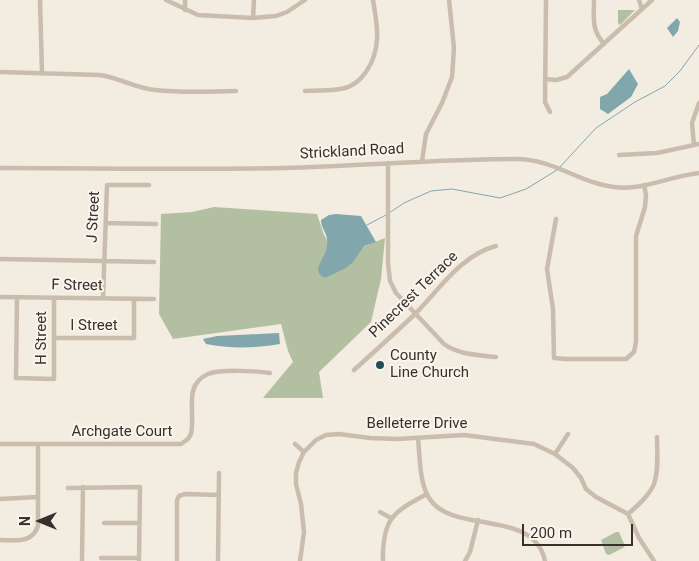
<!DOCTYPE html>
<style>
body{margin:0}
#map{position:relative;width:699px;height:561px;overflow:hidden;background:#f2ece1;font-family:Roboto,sans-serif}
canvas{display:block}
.north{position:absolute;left:15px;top:496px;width:50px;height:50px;-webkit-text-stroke:4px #f9f5ed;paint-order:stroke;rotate:270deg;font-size:14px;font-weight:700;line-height:20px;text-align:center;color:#38312b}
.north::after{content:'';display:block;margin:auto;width:18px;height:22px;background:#38312b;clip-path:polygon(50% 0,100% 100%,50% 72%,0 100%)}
.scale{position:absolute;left:522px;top:524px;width:111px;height:22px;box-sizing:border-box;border:2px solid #38312b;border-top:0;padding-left:6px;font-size:15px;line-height:18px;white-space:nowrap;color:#38312b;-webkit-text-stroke:4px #f9f5ed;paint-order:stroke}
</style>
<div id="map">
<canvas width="699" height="561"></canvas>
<div class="north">N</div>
<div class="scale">200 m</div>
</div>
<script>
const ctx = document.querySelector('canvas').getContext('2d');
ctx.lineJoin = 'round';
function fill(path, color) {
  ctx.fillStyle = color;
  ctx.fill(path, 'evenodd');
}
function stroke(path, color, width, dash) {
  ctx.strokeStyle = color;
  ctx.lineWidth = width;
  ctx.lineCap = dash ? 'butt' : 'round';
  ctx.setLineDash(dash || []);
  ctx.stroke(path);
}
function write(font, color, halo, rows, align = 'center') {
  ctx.font = font + ' Roboto,sans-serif';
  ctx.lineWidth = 4;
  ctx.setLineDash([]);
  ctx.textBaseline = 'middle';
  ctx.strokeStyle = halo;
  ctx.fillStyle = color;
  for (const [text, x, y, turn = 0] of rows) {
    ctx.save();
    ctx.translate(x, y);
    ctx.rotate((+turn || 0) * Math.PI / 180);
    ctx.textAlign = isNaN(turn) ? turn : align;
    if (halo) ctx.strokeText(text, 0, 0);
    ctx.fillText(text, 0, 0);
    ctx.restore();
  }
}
fill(new Path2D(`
 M618 10H635L620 25 618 23Z
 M214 207 317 214 324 235 334 251 357 249 385 238 381 279 371 322 319 372 323 398H263L293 362 288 351 281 324 173 339 159 314 161 214 192 212Z
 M616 532H619L625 546 623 548 609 555 606 554 601 540Z`), '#b2c0a1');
fill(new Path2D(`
 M677 18 680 22 678 31 673 37 667 28Z
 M629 69 638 84 631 97 608 114 600 109V97L607 94Z
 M336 214 361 216 376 242 364 246 353 262 346 268 325 278C311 271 323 260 326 251 331 234 321 231 321 220L329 215Z
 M279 333 280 344C256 348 230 349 206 344L203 339 217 336Z`), '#81a7ad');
stroke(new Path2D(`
 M560 167 596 128 635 102 665 86 680 71 699 45
 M389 213 404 203 431 191 452 189 500 198 526 189 557 170
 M367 225 386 215`), '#81a7ad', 1);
stroke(new Path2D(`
 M40 0 42 73
 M166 0 198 15 253 18 276 16 287 12 305 0
 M546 0 545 102 550 112
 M594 0C594 18 591 29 604 44
 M639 0 642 9
 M185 10V0
 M253 18 254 0
 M0 72 99 75C118 77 135 88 155 90 181 93 209 92 236 91
 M545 79 556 80 567 77 652 0
 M305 91C317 90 329 91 340 89 363 86 376 60 377 39 378 26 375 13 373 0
 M694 145 692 123 699 103
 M619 155 657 153 699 144
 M422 161 426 134 442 103 452 77 454 48 449 0
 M388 163V263L390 281 396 293 444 344C459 355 478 355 496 357
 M0 168C94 168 189 170 283 168 361 166 439 159 517 159 552 159 580 183 614 187 643 191 670 176 699 173
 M556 219 547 269 553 309 554 358 566 359H626L634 352 636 342V236L645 207 646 195 644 185
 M106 223 156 224
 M0 259 154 262
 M0 297 154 299
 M17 297 16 378 54 379V298
 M103 298 107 185H149
 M55 338H134V300
 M354 370C374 352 394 334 414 315 439 290 461 255 496 246
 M418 438C420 456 419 482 429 498 452 535 534 508 545 561
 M0 444H181L188 439 191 434C194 420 190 405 193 391 195 383 201 377 208 374 220 369 257 371 270 373
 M295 444 304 452
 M555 454 568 434
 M68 488 140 487 139 561
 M0 499 38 497
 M380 512 391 518
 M628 514C637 506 649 496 654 484 659 470 657 452 657 437
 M104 523H139
 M0 540C15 540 32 544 38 526V445
 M101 558H139
 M82 561 83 487
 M177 561V500L179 496 185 494 219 495
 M218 561 219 473
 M300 561 304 532 301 504 296 484V473L299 462 304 452 316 440 326 435 339 434 370 438 397 439 464 435 534 444 555 454 573 468 581 478 586 489 596 497 628 514 639 538 654 561
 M383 561C382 519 393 512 427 494
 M465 561 470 552 478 520`), '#cabdad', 4.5);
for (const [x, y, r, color] of [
 [380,365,5,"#234e57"]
]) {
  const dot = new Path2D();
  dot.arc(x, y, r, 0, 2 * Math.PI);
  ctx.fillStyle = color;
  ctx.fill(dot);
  stroke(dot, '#f9f5ed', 2);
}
write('15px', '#38312b', '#f9f5ed', [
 ["Strickland Road",352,152,-3],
 ["J Street",94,217,-87],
 ["F Street",77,286,1],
 ["Pinecrest Terrace",414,295,-44],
 ["I Street",94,326],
 ["H Street",42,338,-90],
 ["Belleterre Drive",417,424],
 ["Archgate Court",122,432]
]);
write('15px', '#38312b', '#f9f5ed', [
 ["County",390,356],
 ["Line Church",390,373]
], 'left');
</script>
